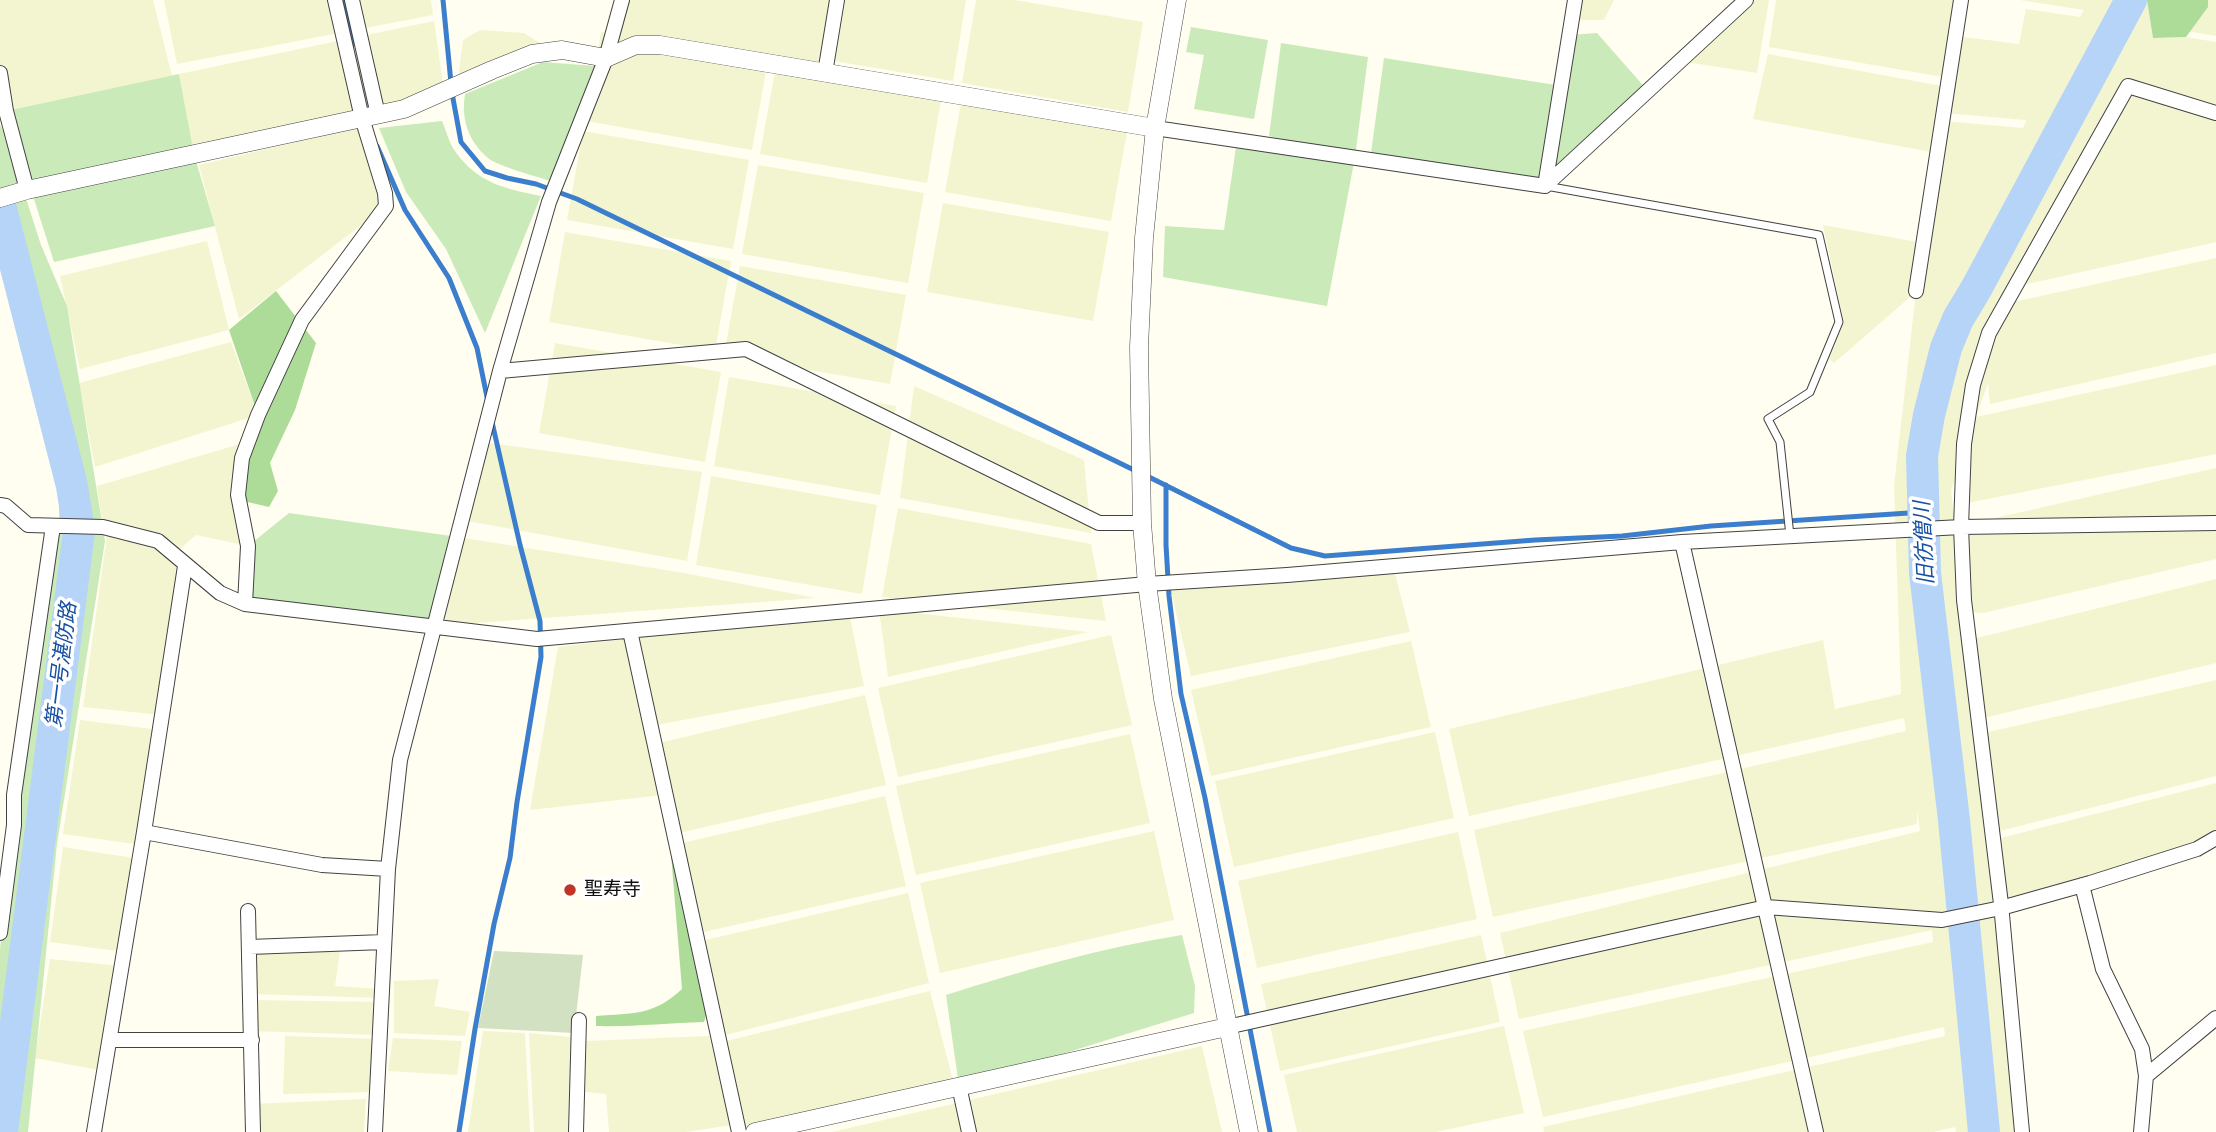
<!DOCTYPE html>
<meta charset="utf-8">
<style>
body{margin:0}
canvas{display:block;background:#fffef0}
</style>
<canvas width="2216" height="1132"></canvas>
<script>
const ctx = document.querySelector('canvas').getContext('2d');
ctx.lineJoin = 'round';
function fill(path, color) {
  ctx.fillStyle = color;
  ctx.fill(path, 'evenodd');
}
function stroke(path, color, width, dash) {
  ctx.strokeStyle = color;
  ctx.lineWidth = width;
  ctx.lineCap = dash ? 'butt' : 'round';
  ctx.setLineDash(dash || []);
  ctx.stroke(path);
}
function write(font, color, halo, rows, align = 'center') {
  ctx.font = font + ' "Libre Baskerville","Noto Sans JP",serif';
  ctx.lineWidth = 7;
  ctx.setLineDash([]);
  ctx.textBaseline = 'middle';
  ctx.strokeStyle = halo;
  ctx.fillStyle = color;
  for (const [text, x, y, turn = 0] of rows) {
    ctx.save();
    ctx.translate(x, y);
    ctx.rotate((+turn || 0) * Math.PI / 180);
    ctx.textAlign = isNaN(turn) ? turn : align;
    if (halo) ctx.strokeText(text, 0, 0);
    ctx.fillText(text, 0, 0);
    ctx.restore();
  }
}
fill(new Path2D(`
 M0 0H153L172 76 6 111 0 73Z
 M164 0H431L433 15 177 64Z
 M622 0H831L817 72 942 94 927 183 760 154 776 66 767 65 752 150 586 121 601 32 613 34Z
 M838 0H966L953 81 828 60Z
 M976 0H1015L1143 22 1128 112 962 83Z
 M1575 0H1614L1604 20H1572Z
 M1746 0H1769L1757 73 1680 61Z
 M1776 0H1961L1956 36 2019 44 2026 9 2080 17 2084 10 2020 0H2147L2153 38 2186 37 2216 42V242L2018 286 2013 302 2216 258V353L1990 404 1988 383 1976 417 2216 365V454L1962 504 1965 450 1951 490 1955 527 2216 468V559L1983 613 1966 612 1957 551 1971 720 2005 954 2022 1132H1956L1955 1127 1933 1132H1544L1543 1127 1945 1036 1944 1027 1543 1117 1523 1031 1933 942 1932 930 1519 1019 1500 933 1920 831 1917 810V824L1493 917 1474 830 1906 731 1904 718 1469 816 1449 729 1823 640 1835 709 1901 694 1894 486 1916 292 1834 363 1829 359 1844 323 1823 225 1923 243 1937 153 1753 119 1768 54 1947 87 1949 78 1769 47ZM1944 113 2026 120V121L2023 128 1943 121Z
 M2208 0H2216V36L2187 31 2207 8Z
 M434 21 444 91 194 154 179 74Z
 M480 30 524 33 540 43 458 79 463 40Z
 M961 103 1127 132 1111 221 945 192Z
 M364 126 386 206 239 319 199 165Z
 M583 131 749 160 733 249 567 220Z
 M758 165 924 193 908 283 742 254Z
 M943 203 1109 232 1093 321 927 292Z
 M565 232 731 261 715 351 549 322Z
 M207 241 229 330 80 369 60 276Z
 M740 266 906 295 890 384 724 355Z
 M231 342 258 415 95 467 79 383Z
 M555 343 721 372 705 462 539 433Z
 M729 377 896 406 880 495 714 466Z
 M914 386 1084 460 1091 533 900 498Z
 M247 442 241 510 248 546 196 535 173 555 177 558 162 715 83 707 108 528 103 527 97 486Z
 M482 442 702 472 687 561 462 520Z
 M711 476 877 505 862 594 696 565Z
 M898 508 1091 544 1106 621 882 597Z
 M458 537 684 573 816 598 435 626Z
 M1393 566 1410 632 1191 676 1170 587Z
 M2216 579V663L1979 719 1969 640Z
 M879 609 1088 632 888 677Z
 M849 612 864 686 651 726 654 744 865 695 886 785 675 834 663 795 530 810 558 647Z
 M1111 635 1132 725 898 777 878 688Z
 M1411 641 1431 727 1211 776 1191 690Z
 M2216 680V776L1992 833 1980 734Z
 M80 720 160 730 142 845 63 834Z
 M1435 732 1454 818 1234 867 1215 781Z
 M1130 734 1150 823 916 875 896 786Z
 M2216 783V832L2180 854 2001 904 1993 840Z
 M885 796 906 886 695 934 674 845Z
 M1154 831 1174 920 940 973 920 883Z
 M1458 832 1477 919 1257 968 1238 881Z
 M63 847 140 859 124 952 50 942Z
 M908 893 929 983 718 1037 697 942Z
 M1481 935 1500 1022 1280 1071 1261 984Z
 M341 944 335 986 382 989V998L250 994 249 947Z
 M50 959 122 966 104 1071 35 1058Z
 M439 979 434 1006 470 1012 465 1036 394 1033V981Z
 M930 991 954 1085 743 1132 722 1042Z
 M250 1000 382 1002 380 1035 251 1031Z
 M1504 1026 1524 1113 1436 1132H1297L1284 1075Z
 M483 1031 525 1033 530 1132H468Z
 M529 1033 571 1037 570 1132H534Z
 M285 1036 380 1039 375 1092 283 1094Z
 M709 1036 732 1125 686 1132H609L606 1094 585 1092V1041Z
 M393 1038 462 1041 457 1075 388 1071Z
 M1202 1046 1222 1132H832Z
 M366 1099 364 1132H253L252 1104Z`), '#f3f5d0');
fill(new Path2D(`
 M1191 27 1268 40 1254 119 1194 109 1204 55 1186 52Z
 M1597 33 1648 91 1553 179 1570 35Z
 M1281 43 1368 57 1355 157 1327 306 1163 277 1165 226 1224 230 1237 140 1343 154 1269 136Z
 M1384 58 1562 86 1545 186 1370 160Z
 M543 62 595 66 556 183C543 178 496 166 488 158 468 141 461 119 465 94Z
 M179 74 194 154 215 226 54 262 6 111Z
 M442 121C446 130 449 143 455 151 477 183 506 189 541 196L485 333 446 249 406 192 379 128Z
 M0 125 6 136 41 245 67 306 105 541 57 844 28 1132H0V949L8 871 59 526V493L28 340 0 257Z
 M289 513 458 537 437 621 245 604 248 546Z
 M1182 935 1195 986 1194 1013 959 1086 946 995C1024 970 1101 948 1182 935Z`), '#cbeab9');
fill(new Path2D(`
 M2147 0H2208V7L2186 37 2153 38Z
 M276 291 316 343 295 410 270 463 278 491 269 507 239 500 258 415 229 330Z
 M671 854 681 860 707 1012 704 1022C667 1023 632 1027 596 1026V1016C634 1013 653 1016 682 989Z`), '#addb98');
fill(new Path2D(`
 M494 951 583 955 574 1033 478 1028Z`), '#d2e1c1');
stroke(new Path2D(`
 M343 0 352 45
 M443 0 451 83
 M452 93 461 142 485 171 507 178 536 184 577 199 1136 471
 M377 146 405 210 449 278 477 348 488 402
 M1145 475 1291 548 1325 556 1535 540 1622 536 1711 526 1924 512
 M1166 485V545L1169 596 1181 694 1205 798 1270 1132
 M459 1132 475 1029 494 924 510 858 517 802 541 657 540 621 520 545 492 422`), '#3b7ece', 5);
stroke(new Path2D(`
 M0 205 72 486 79 532 2 1132
 M1984 1132 1954 820 1925 573 1922 456 1929 415 1946 348 1958 319 1976 289 2131 0`), '#b5d4f7', 32);
const service = new Path2D(`
 M1546 186 1819 235 1839 322 1810 392 1768 419 1780 442 1790 536`);
const minor = new Path2D(`
 M352 0 378 115
 M0 73 6 111 27 190
 M825 73 837 0
 M1155 128 1545 186
 M1545 186 1746 0
 M1545 186 1575 0
 M1916 291 1961 0
 M500 371 746 349 1099 523H1142
 M0 505 6 506 28 525 103 527 158 541 220 593 245 604 537 639 1147 584 1287 575 1682 542 1961 527 2216 523
 M1682 542 1816 1132
 M245 604 248 546 238 495 242 458 258 415 302 320 386 206 385 193 362 118 335 0
 M630 631 739 1132
 M144 832 322 865 388 869
 M2082 885 2103 969 2142 1049 2146 1076
 M248 911 253 1132
 M0 933 14 825V795L53 526
 M249 947 384 942
 M1227 1027 1766 907 1942 920 2001 908 2090 883 2197 849 2216 838
 M110 1040H252
 M959 1086 969 1132
 M94 1132 144 832 185 566
 M375 1132 388 869 400 760 500 371 549 202 606 58 622 0
 M576 1132 579 1020
 M2022 1132 2001 904 1964 600 1961 527 1964 444 1973 385 1989 333 2128 86 2216 113
 M2141 1132 2146 1076 2216 1018`);
const tertiary = new Path2D(`
 M1177 0 1155 128 1144 238 1139 347 1142 523 1147 584 1163 699 1249 1132
 M0 198 27 190 404 109 492 70 532 54 562 50 606 58 636 45H660L1155 128
 M755 1132 1227 1027`);
stroke(service, '#424242', 9);
stroke(minor, '#424242', 16);
stroke(tertiary, '#424242', 19);
stroke(service, '#fff', 7);
stroke(minor, '#fff', 14);
stroke(tertiary, '#fff', 18);
for (const [x, y, r, color] of [
 [570,890,7,"#c03525"]
]) {
  const dot = new Path2D();
  dot.arc(x, y, r, 0, 2 * Math.PI);
  ctx.fillStyle = color;
  ctx.fill(dot);
  stroke(dot, '#fff', 2.5);
}
write('19px', '#0f0f0f', '#fff', [
 ["聖寿寺",584,890]
], 'left');
write('italic 21px', '#1650a2', '#fff', [
 ["旧彷僧川",1925,543,-93],
 ["第一号湛防路",62,665,-83]
]);
</script>
